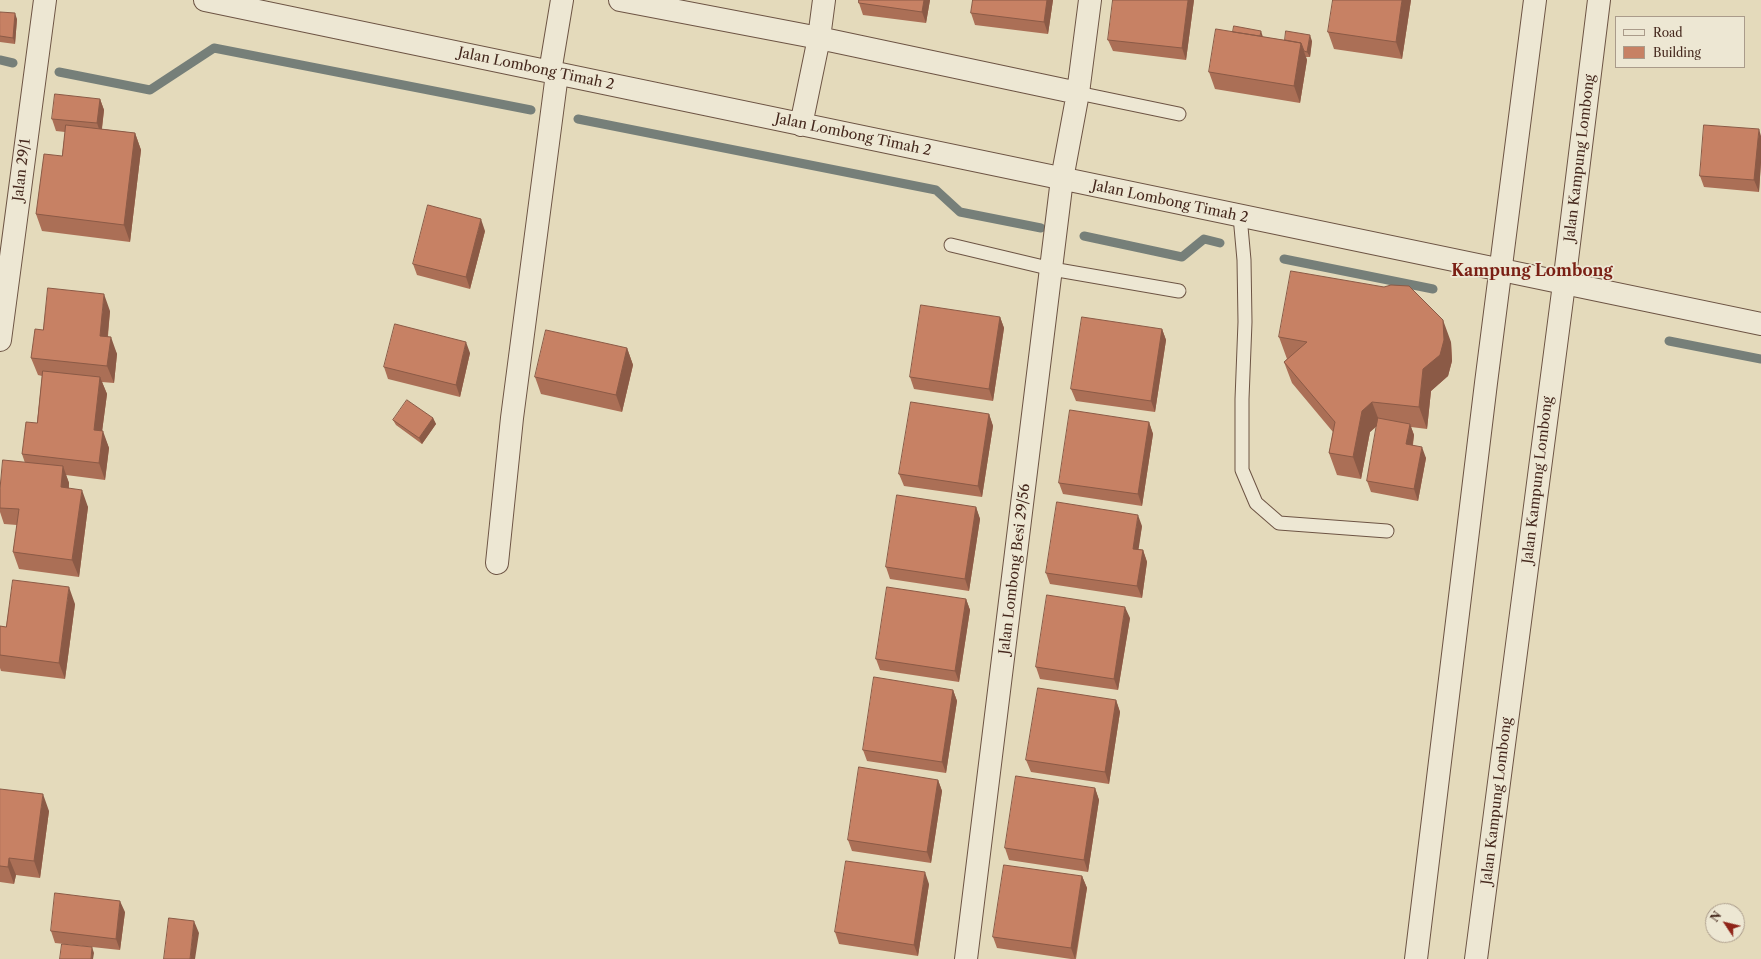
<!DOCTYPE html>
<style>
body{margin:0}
#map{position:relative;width:1761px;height:959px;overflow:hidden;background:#e4dabb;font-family:"Libre Caslon Text",serif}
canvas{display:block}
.legend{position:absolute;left:1615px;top:16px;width:130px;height:52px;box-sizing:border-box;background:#ede7d3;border:1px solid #aa9b8a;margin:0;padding:5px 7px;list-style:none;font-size:12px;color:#45281d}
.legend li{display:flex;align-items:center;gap:8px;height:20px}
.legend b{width:20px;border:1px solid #aa9b8a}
.north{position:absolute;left:1705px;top:903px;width:40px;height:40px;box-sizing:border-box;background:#ede7d3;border:1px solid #aa9b8a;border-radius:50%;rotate:305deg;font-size:11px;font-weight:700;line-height:16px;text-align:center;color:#45281d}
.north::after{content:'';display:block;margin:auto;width:14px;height:18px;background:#8f2418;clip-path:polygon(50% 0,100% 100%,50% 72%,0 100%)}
</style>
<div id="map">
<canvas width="1761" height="959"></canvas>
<ul class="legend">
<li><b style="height:5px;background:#ede7d3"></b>Road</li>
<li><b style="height:11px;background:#c78164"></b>Building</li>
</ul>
<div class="north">N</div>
</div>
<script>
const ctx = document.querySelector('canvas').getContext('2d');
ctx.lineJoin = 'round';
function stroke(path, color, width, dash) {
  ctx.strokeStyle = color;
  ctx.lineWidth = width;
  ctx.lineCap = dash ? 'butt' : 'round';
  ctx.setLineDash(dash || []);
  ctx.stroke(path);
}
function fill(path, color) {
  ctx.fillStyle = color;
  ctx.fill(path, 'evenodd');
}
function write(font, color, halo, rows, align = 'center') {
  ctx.font = font + ' "Libre Caslon Text",serif';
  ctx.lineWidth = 3.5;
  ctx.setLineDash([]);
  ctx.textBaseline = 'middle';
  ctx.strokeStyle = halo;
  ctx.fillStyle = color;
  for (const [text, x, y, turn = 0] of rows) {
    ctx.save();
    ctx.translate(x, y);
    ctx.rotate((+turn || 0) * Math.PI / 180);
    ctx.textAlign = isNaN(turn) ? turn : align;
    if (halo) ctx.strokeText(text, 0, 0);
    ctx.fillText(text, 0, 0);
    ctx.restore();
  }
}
stroke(new Path2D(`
 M0 60 13 63
 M59 72 150 90 214 48 531 110
 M578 119 936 190 960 212 1041 228
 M1084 236 1182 257 1204 239 1220 243
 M1284 259 1433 289
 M1669 341 1761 359`), '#767f79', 9);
const service = new Path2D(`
 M1078 93 1179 114
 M1240 216 1244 260 1245 322 1242 399V470L1256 503 1279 523 1387 531
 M951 245 1052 269 1179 291`);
const minor = new Path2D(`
 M205 0 1761 324
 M620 0 819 38 1078 93
 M550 72 562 0
 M801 125 819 38 824 0
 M0 340 45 0
 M497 563 512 418 557 74
 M966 959 1062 179 1078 93 1090 0`);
const tertiary = new Path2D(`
 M1416 959 1486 383 1535 0
 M1476 959 1564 284 1599 0`);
stroke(service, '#6d5444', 15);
stroke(minor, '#6d5444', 24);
stroke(tertiary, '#6d5444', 24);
stroke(service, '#ede7d3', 13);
stroke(minor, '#ede7d3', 22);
stroke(tertiary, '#ede7d3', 22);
fill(new Path2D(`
 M930 0 926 23 863 15 859 3Z
 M973 0H1053L1048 34 975 25 971 13Z
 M1194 0 1186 60 1113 51 1108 40Z
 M1411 0 1402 59 1334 49 1328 32Z
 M0 12 17 19 15 44 0 42Z
 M1263 37 1285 40 1312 41 1310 57H1306L1307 60 1300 103 1215 89 1209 72Z
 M100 99 104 110 102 129 135 133 141 150 130 242 42 231 36 214 62 156 65 132 56 131 52 119Z
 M1761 136V162L1759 192 1704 187 1700 176Z
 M485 231 470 289 417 275 413 264Z
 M110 311 108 336 117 354 114 383 102 382 107 394 102 431 109 448 105 480 66 475 69 483V488L88 507 79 577 19 569 13 552 17 525 4 524 0 512V489L25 463 22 454 37 423 42 376 38 375 31 358 43 330Z
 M1000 317 1004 328 993 401 914 389 910 377Z
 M1162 329 1166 340 1155 412 1076 401 1071 389Z
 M1279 337 1451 342 1452 361 1448 376 1431 391 1427 429 1411 427 1414 435 1413 445 1426 458 1418 501 1371 492 1367 481 1377 426 1370 432 1361 479 1337 475 1329 453 1333 432 1292 383 1284 362 1287 359Z
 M627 348 633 365 622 412 541 394 535 377Z
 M470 353 460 397 388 379 384 367Z
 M989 414 993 426 982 497 904 486 899 474Z
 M433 418 436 424 422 444 396 425 393 420Z
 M1149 422 1153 434 1142 506 1063 494 1059 483Z
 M976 507 980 519 969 591 890 579 886 567Z
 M1142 526 1138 549 1143 550 1147 562 1142 598 1050 584 1046 573Z
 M966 599 970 610 959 682 880 670 876 659Z
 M75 604 65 679 1 671 0 668V626L6 627Z
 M1130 618 1118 690 1040 679 1036 667Z
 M953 690 957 701 946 773 867 761 863 750Z
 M1116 700 1120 712 1109 784 1031 772 1026 760Z
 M938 780 942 791 931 863 852 851 848 840Z
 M1095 788 1099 800 1088 872 1009 860 1005 848Z
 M0 789 49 811 40 878 16 875 14 884 0 882Z
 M1082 876 1087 888 1076 959H1071L997 948 993 937Z
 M929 884 918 956 839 944 835 932Z
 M125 912 120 950 55 943 51 931Z`), '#ab6f56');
fill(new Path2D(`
 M924 0H930L926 23 922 12Z
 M1047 0H1053L1048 34 1044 22Z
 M1188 0H1194L1186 60 1182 48Z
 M1402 0H1411L1402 59 1396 42Z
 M15 13 17 19 15 44 13 38Z
 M1261 31 1263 37 1259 44Z
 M1310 35 1312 41 1310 57 1307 52Z
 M1301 43 1307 60 1300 103 1294 86Z
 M100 99 104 110 101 135 97 123Z
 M1759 129 1761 136V162L1759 192 1754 180Z
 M135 133 141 150 130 242 124 225Z
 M481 219 485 231 470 289 466 277Z
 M104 294 110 311 106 352 100 336Z
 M1000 317 1004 328 993 401 989 389Z
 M1443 320 1451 342 1452 361 1448 376 1431 391 1427 429 1419 407 1423 369Z
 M1162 329 1166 340 1155 412 1151 401Z
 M111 337 117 354 114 383 107 366Z
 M466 342 470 353 460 397 456 385Z
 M627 348 633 365 622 412 616 395Z
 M100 377 107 394 100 447 94 430Z
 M1372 402 1380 423 1370 432 1361 479 1353 457 1362 411Z
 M989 414 993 426 982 497 978 486Z
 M433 418 436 424 422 444 419 438Z
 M1149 422 1153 434 1142 506 1138 494Z
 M1410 424 1414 435 1411 455 1406 444Z
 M103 431 109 448 105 480 99 463Z
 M1422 447 1426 458 1418 501 1414 489Z
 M63 466 69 483 67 504 61 487Z
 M82 490 88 507 79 577 72 560Z
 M976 507 980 519 969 591 965 579Z
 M1138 515 1142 526 1137 560 1133 549Z
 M1143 550 1147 562 1142 598 1137 586Z
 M69 587 75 604 65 679 59 663Z
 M966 599 970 610 959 682 955 671Z
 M1125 607 1130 618 1118 690 1114 679Z
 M953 690 957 701 946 773 942 762Z
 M1116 700 1120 712 1109 784 1105 772Z
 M938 780 942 791 931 863 927 852Z
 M1095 788 1099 800 1088 872 1084 860Z
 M43 794 49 811 40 878 34 861Z
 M9 858 16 875 14 884 8 867Z
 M925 872 929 884 918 956 914 945Z
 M1082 876 1087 888 1075 959 1071 948Z
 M120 901 125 912 120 950 116 939Z
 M194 921 199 933 195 959H190Z
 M92 947 94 953 93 959H91Z`), '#8b5a46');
const building = new Path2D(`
 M859 0H924L922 12 859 3Z
 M973 0H1047L1044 22 971 13Z
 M1113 0H1188L1182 48 1108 40Z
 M1333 0H1402L1396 42 1328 32Z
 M0 12 15 13 13 38 0 36Z
 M1234 26 1261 31 1260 36 1233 32Z
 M1216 29 1301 43 1294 86 1209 72Z
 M1286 31 1310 35 1307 52 1304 51 1301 43 1285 40Z
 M55 94 100 99 97 123 52 119Z
 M66 125 135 133 124 225 36 214 44 154 62 156Z
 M1704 125 1759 129 1754 180 1700 176Z
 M428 205 481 219 466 277 413 264Z
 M1291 271 1384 287 1391 285 1409 286 1443 320 1444 340 1440 355 1423 369 1419 407 1372 402 1362 411 1353 457 1329 453 1335 422 1284 362 1307 342 1279 337Z
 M48 288 104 294 100 336 111 337 107 366 31 358 35 329 43 330Z
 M921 305 1000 317 989 389 910 377Z
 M1082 317 1162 329 1151 401 1071 389Z
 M395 324 466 342 456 385 384 367Z
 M546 330 627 348 616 395 535 377Z
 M43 371 100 377 94 430 103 431 99 463 22 454 26 422 37 423Z
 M407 400 433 418 419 438 393 420Z
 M911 402 989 414 978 486 899 474Z
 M1070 410 1149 422 1138 494 1059 483Z
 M1378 418 1410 424 1406 444 1422 447 1414 489 1367 481Z
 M3 460 63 466 61 487 82 490 72 560 13 552 19 509 0 508V489Z
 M897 495 976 507 965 579 886 567Z
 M1057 502 1138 515 1133 549 1143 550 1137 586 1046 573Z
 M13 580 69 587 59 663 0 655V626L6 627Z
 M887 587 966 599 955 671 876 659Z
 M1047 595 1125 607 1114 679 1036 667Z
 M874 677 953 690 942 762 863 750Z
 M1038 688 1116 700 1105 772 1026 760Z
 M859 767 938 780 927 852 848 840Z
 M1016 776 1095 788 1084 860 1005 848Z
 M0 789 43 794 34 861 9 858 8 867 0 866Z
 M846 861 925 872 914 945 835 932Z
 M1004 865 1082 876 1071 948 993 937Z
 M55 893 120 901 116 939 51 931Z
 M169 918 194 921 190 959H164Z
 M62 944 92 947 91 959H60Z`);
fill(building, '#c78164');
stroke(building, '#8b5a46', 1);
write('14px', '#45281d', '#ede7d3', [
 ["Jalan Lombong Timah 2",536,69,12],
 ["Jalan Lombong Timah 2",853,135,12],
 ["Jalan Kampung Lombong",1580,158,-83],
 ["Jalan 29/1",22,170,-83],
 ["Jalan Lombong Timah 2",1170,202,12],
 ["Jalan Kampung Lombong",1538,480,-83],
 ["Jalan Lombong Besi 29/56",1015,569,-83],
 ["Jalan Kampung Lombong",1497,801,-83]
]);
write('bold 16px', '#7a1f14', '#ede7d3', [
 ["Kampung Lombong",1532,271]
]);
</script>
